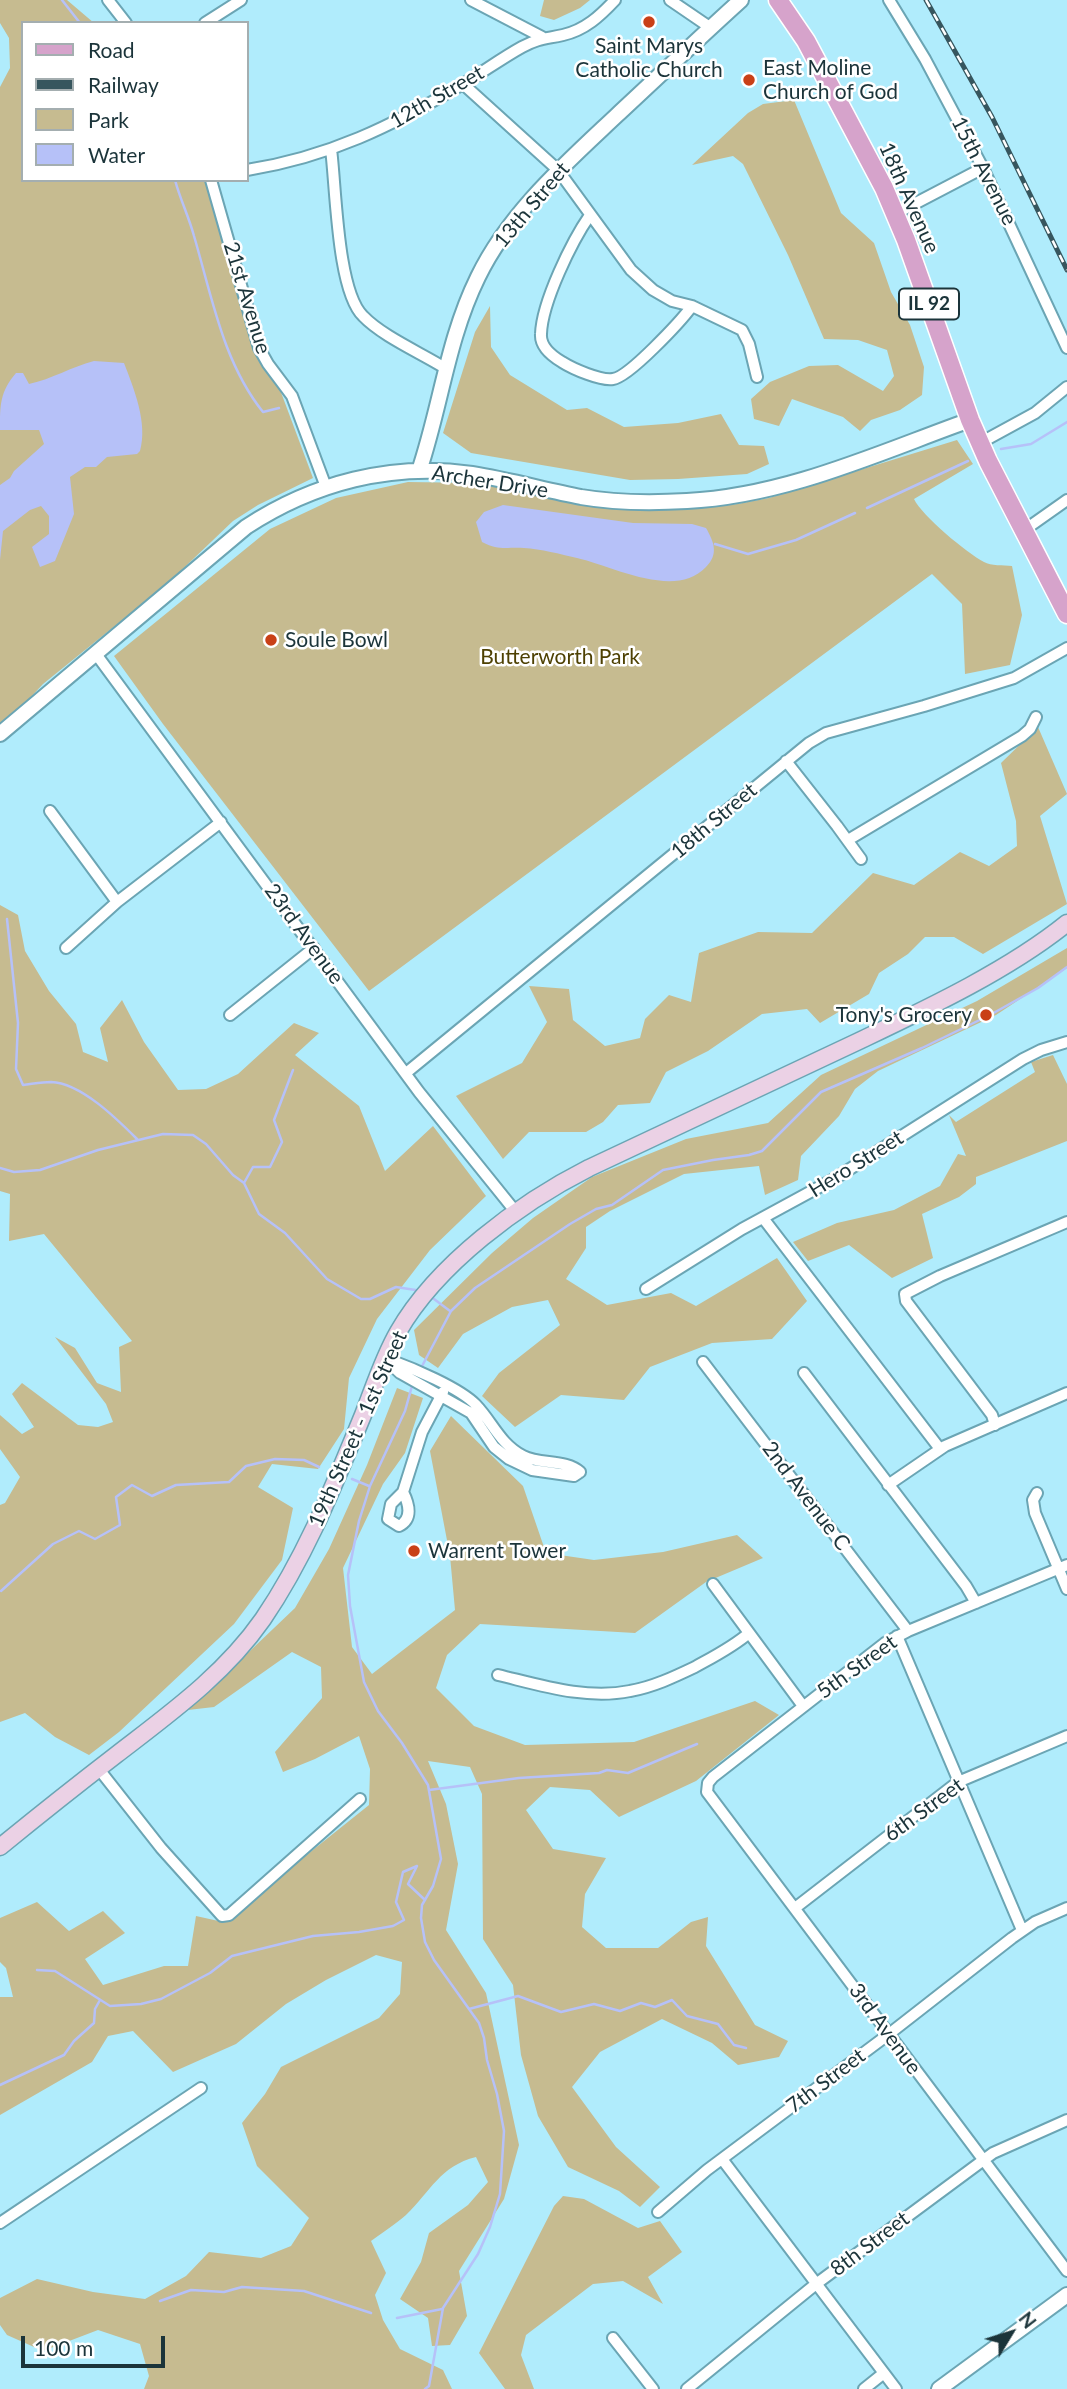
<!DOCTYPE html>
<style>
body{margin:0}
#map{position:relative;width:1067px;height:2389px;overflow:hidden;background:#b0ecfc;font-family:Lato,sans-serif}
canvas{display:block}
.legend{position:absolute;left:21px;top:21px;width:228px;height:161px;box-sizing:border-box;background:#fff;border:2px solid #a4aeb0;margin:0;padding:9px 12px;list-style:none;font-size:21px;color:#1b343a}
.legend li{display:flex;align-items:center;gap:14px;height:35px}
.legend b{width:35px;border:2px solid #a4aeb0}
.north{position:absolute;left:976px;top:2298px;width:70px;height:70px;-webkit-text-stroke:5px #fff;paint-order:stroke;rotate:52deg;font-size:19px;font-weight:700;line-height:28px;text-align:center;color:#1b343a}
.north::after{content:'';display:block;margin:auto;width:24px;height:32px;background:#1b343a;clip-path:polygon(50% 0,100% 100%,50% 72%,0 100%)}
.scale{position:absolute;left:21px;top:2336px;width:144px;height:32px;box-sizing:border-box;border:4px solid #1b343a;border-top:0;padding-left:9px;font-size:21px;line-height:24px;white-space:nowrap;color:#1b343a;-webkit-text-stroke:5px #fff;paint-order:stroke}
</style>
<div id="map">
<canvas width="1067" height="2389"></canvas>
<ul class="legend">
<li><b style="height:9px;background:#d6a3cb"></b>Road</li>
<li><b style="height:9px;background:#37565e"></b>Railway</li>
<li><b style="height:19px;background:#c6bb90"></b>Park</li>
<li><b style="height:19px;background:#b6c1f8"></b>Water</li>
</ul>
<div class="north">N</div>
<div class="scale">100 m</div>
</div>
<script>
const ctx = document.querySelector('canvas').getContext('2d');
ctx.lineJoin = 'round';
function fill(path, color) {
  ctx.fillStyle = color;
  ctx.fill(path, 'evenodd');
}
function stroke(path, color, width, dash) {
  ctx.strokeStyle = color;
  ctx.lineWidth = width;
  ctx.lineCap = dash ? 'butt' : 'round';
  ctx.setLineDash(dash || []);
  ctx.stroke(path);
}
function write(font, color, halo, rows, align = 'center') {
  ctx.font = font + ' Lato,sans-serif';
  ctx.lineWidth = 5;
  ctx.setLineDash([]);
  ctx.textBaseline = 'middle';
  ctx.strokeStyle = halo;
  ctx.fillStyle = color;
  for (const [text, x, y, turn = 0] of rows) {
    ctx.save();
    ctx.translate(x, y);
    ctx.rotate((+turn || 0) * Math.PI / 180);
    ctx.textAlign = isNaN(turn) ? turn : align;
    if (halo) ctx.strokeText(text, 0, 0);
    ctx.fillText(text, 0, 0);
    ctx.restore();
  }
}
fill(new Path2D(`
 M0 0H67L94 23H23V180H205L219 221 243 313 259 356 267 373 279 387 313 478 258 505 233 521 168 583 43 684 29 699 0 723V87L10 68 9 38 0 23Z
 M544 0H590L580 8 554 20 540 16Z
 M794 100 841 213 874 243 891 292 910 325 924 367 922 395 900 410 871 420 860 431 843 417 792 399 779 426 754 419 751 399 770 382 809 366 838 365 883 391 894 376 887 350 858 340 824 339 788 255 743 164 733 156 692 165 748 113 763 104Z
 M490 306 491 347 510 375 567 410 587 408 624 427 678 423 721 414 739 445 764 446 769 464 747 474 678 479 630 480 471 453 443 433 475 332Z
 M957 440 973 464 914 499C922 516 967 553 984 562 991 566 1003 565 1012 566L1022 615 1010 665 965 674 962 604 932 574 369 991 163 724 114 656 270 529 336 498 408 482 479 483 566 502 645 510H681L737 504 769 498Z
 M1038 727 1067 794 1040 816 1067 904 983 954 954 937H925L908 954 879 973 869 994 820 1023 807 1009 762 1014 708 1051 666 1072 650 1103 618 1105 603 1122 586 1132H529L503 1159 456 1096 522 1063 547 1022 529 986 569 989 573 1020 605 1046 640 1038 645 1019 669 995 691 1002 699 953 758 932 812 933 873 873 914 885 960 852 989 866 1017 846 1016 821 1001 763Z
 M0 905 18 915 25 951 49 991 76 1024 83 1052 108 1062 100 1028 122 1000 144 1042 178 1090 206 1089 238 1074 294 1023 319 1033 295 1055 359 1106 385 1171 433 1126 486 1196 430 1250 377 1319 349 1378 344 1429 318 1469 272 1464 258 1487 293 1508 282 1560 234 1624 119 1732 89 1755 55 1737 25 1713 0 1722V1505L5 1503 20 1477 0 1449V1415L22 1434 34 1427 12 1394 22 1383 78 1425 98 1427 113 1422 106 1404 55 1337 75 1348 97 1383 121 1392 119 1347 132 1341 44 1234 9 1241 10 1194 0 1191Z
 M1067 948V968L996 1015 878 1071 855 1089 839 1116 801 1156 798 1180 765 1195 759 1166 684 1174 610 1211 586 1227V1248L566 1279 607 1305 671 1293 696 1306 777 1258 807 1301 772 1339 712 1343 650 1367 624 1400 561 1395 515 1427 482 1396 499 1373 560 1325 548 1300 512 1307 463 1334 438 1368 419 1355 414 1330 492 1253 533 1218 592 1177 686 1139 768 1123 821 1075 977 1001Z
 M1053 1055 1067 1084V1141L976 1177V1184L959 1197 922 1214 933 1258 892 1278 849 1245 808 1261 793 1242 837 1223 894 1210 940 1186 958 1154 966 1156 949 1115 956 1122 1035 1072 1031 1062Z
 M397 1388 423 1398 405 1453 383 1484 343 1568 352 1647 372 1674 455 1610 450 1556 430 1451 451 1416 523 1486 546 1553 594 1560 663 1552 737 1535 763 1558 706 1582 635 1633 480 1624 447 1655 436 1688 474 1726 525 1745 634 1742 755 1701 779 1715 696 1781 619 1817 590 1790 550 1787 526 1810 553 1849 606 1858 585 1894 582 1927 606 1948H658L691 1922 708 1917 706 1946 755 2025 788 2041 779 2057 738 2065 712 2043 662 2019 600 2052 572 2087 616 2147 660 2187 640 2207 619 2191 568 2167 538 2116 521 2055 513 1985 483 1939 482 1794 470 1767 428 1761 446 1804 458 1864 446 1930 486 1993 519 2145 504 2199 459 2271 467 2316 450 2345 432 2346 428 2318 400 2299 421 2262 429 2233 468 2205 488 2182 476 2157C440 2166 431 2191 406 2215 396 2224 383 2232 371 2241L386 2273 375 2295 383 2320 400 2349 443 2370 452 2389H144L149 2376 140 2344 98 2330 43 2351 7 2335 0 2325V2298L37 2279 93 2292 145 2299 186 2276 209 2252 261 2258 291 2246 309 2218 257 2166 242 2123 265 2094 281 2067 379 2018 400 1994 402 1962 376 1955 326 1980 286 2004 236 2044 173 2072 133 2031 108 2036 92 2062 0 2115V1997H13L6 1968 0 1962V1918L37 1902 69 1931 103 1911 125 1933 85 1959 103 1985 164 1966H188L196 1916 223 1922 369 1805 370 1769 359 1736 315 1759 283 1772 275 1752 322 1698 321 1667 292 1652 214 1707 188 1710 295 1608 329 1549 367 1465Z
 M563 2196 584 2199 638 2228 660 2221 682 2252 648 2277 663 2304 623 2281 593 2284 526 2335 521 2355 534 2389H505L479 2353 554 2206Z`), '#c6bb90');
fill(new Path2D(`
 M94 361 124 363C134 389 148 423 140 451L137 454 107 457 96 467H85L70 477 74 514 55 561 40 567 32 547 49 534V516L41 506 30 510 3 531 0 560V485L10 478 14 471 44 444 39 430H0C0 404 0 392 16 373H23L29 384C52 379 71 367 94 361Z
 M503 505 633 523 692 524 706 528C714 542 719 554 706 567 675 600 613 566 577 558 560 554 541 549 524 548 505 547 500 551 482 542L476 522 484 512Z`), '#b6c1f8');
stroke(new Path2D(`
 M62 0 80 23
 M175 180C180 199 189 217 194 236 212 297 223 362 263 412L279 408
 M1001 449 1031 444 1067 422
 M867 508 968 461
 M715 544 748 554 796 540 855 513
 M7 919 18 1023 16 1069 23 1085C32 1084 42 1082 51 1082 81 1083 117 1119 137 1139
 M0 1168 14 1172 40 1170 98 1150 163 1134 193 1135 206 1144 233 1175 244 1183 259 1214 285 1233 327 1279 361 1299H370L396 1287 422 1291
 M244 1183 253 1167H270L282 1142 274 1120 293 1070
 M430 1296 450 1311
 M420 1370 451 1311 475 1288 570 1224 596 1209 612 1205 663 1170 713 1160 749 1155 762 1151 821 1092 922 1048 990 1015 1038 988 1067 967
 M412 1386 405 1411 370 1486 359 1521 348 1575 350 1606 364 1682 378 1711 402 1743 428 1785 441 1859 433 1886 422 1905 421 1918 425 1942 434 1960 479 2023 484 2038 487 2060 497 2094 504 2131 500 2194 490 2227 478 2254 443 2308 429 2386 425 2389
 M352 1479 369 1486
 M1 1591 53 1544 79 1531 95 1539 120 1525 116 1497 132 1485 152 1496 176 1485 229 1482 246 1466 275 1459 304 1460 319 1467
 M429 1790 519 1778 599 1773 607 1770 628 1773 697 1744
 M37 1970 55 1971 110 2006 141 2004 161 1999 210 1973 232 1956 313 1936 359 1932 393 1926 404 1920 396 1902 403 1872 417 1866 408 1884 425 1900
 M469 2009 518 1996 561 2012 594 2004 620 2011 641 2003 655 2007 672 2000 687 2016 718 2024 734 2045 746 2048
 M0 2085 64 2055 74 2041 94 2023 95 2009 100 2000
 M160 2301 191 2290 224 2292 242 2287 304 2291 371 2313
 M397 2318 442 2309`), '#b6c1f8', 2.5);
const minor = new Path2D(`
 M108 0 126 23
 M471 0 542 37
 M670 0 711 28
 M889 0 925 59 983 168 1067 348
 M205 23 241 0
 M463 84 558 170 631 270 653 290 672 301 692 306 742 330 749 344 757 377
 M331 149C336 187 337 291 363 316 382 336 421 353 445 368
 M247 170C329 157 392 126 463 84 483 72 502 58 522 47 539 38 545 39 563 35 585 30 600 16 615 0
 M211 180 259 348 268 364 292 396 326 487
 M895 214 983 168
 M590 215C572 241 542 302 541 334 540 347 552 356 562 362 573 369 601 381 613 379 629 377 681 321 692 306
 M980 443 1035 413 1067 387
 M1023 531 1067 500
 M96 654 419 1092 515 1211
 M786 761 837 826 861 859
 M50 811 117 902
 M848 840 1022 736 1030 729 1036 717
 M66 948 117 902 221 822
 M230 1015 314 948
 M406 1073 809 743 826 733 924 706 1014 678 1067 648
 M763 1218 940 1449
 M646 1289 742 1229 834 1179 1023 1059 1041 1050 1067 1042
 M385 1359 400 1373 471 1413 494 1447 509 1459 532 1470 574 1476 580 1472
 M390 1360C412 1368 460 1388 476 1405 493 1423 500 1444 523 1456 540 1465 566 1459 580 1472
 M703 1362 908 1631
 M804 1373 966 1586 976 1603
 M995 1425 992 1415 906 1301 905 1294 940 1276 1067 1222
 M888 1485 945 1446 1067 1393
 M403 1492C409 1504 413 1519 399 1526L388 1519 391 1504 403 1492 422 1432 443 1392
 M1037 1493 1033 1500 1035 1513 1067 1589
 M1067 1565 908 1631 885 1643 713 1777 708 1783 707 1792 1067 2271
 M713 1584 803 1706
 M897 1636 1022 1930
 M498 1675C540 1685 586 1700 630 1691 653 1687 674 1677 695 1667 713 1657 733 1647 749 1633
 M98 1768 161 1848 222 1916 229 1915 360 1799
 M795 1908 958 1782 1067 1736
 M722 2159 896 2389
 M658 2212 707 2170 889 2034 1012 1938 1035 1922 1067 1908
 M0 2223 201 2088
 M613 2338 653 2389
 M687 2389 816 2284 993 2153 1067 2120
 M864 2389 884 2373`);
const tertiary = new Path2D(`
 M419 471C441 406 447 340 478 277 509 213 565 164 616 116 658 77 699 38 741 0
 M0 734 246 527C313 483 392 462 472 474 509 480 545 490 581 497 616 503 652 503 687 501 786 496 878 453 970 420
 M939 2389 1067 2295`);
const secondary = new Path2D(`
 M0 1847C38 1816 77 1785 116 1755 169 1714 224 1675 263 1619 306 1556 334 1485 363 1415 374 1387 383 1358 398 1332 437 1264 520 1203 589 1168 679 1125 769 1084 859 1041 926 1009 1009 970 1067 923`);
const primary = new Path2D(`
 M778 0 806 41 884 188 906 240 970 420 988 461 1067 614`);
stroke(minor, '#6ba5b4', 14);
stroke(tertiary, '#6ba5b4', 18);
stroke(secondary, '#6ba5b4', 19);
stroke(primary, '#fff', 21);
stroke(minor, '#fff', 10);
stroke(tertiary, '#fff', 14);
stroke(secondary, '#ebd1e5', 16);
stroke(primary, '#d6a3cb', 18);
const rail = new Path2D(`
 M926 0 992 117 1067 270`);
stroke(rail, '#37565e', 5);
stroke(rail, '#fff', 2.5, [8]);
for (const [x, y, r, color] of [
 [649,22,7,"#c94017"],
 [749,80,7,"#c94017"],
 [271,640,7,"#c94017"],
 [986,1015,7,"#c94017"],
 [414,1551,7,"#c94017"]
]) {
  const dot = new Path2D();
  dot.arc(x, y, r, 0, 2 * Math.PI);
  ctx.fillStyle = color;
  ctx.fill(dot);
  stroke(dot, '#fff', 2.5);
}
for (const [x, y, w] of [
 [929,304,60]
]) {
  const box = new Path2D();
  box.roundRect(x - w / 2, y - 15.5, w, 31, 5);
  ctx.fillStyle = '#fff';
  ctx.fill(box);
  stroke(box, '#1b343a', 2);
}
write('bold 19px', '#1b343a', null, [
 ["IL 92",929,304]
]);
write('21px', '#1b343a', '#fff', [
 ["Saint Marys",649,46,"center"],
 ["Catholic Church",649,70,"center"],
 ["East Moline",763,68],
 ["Church of God",763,92],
 ["Soule Bowl",285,640],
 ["Tony's Grocery",972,1015,"right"],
 ["Warrent Tower",428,1551]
], 'left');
write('21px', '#1b343a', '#fff', [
 ["12th Street",437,97,-30],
 ["15th Avenue",984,171,63],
 ["18th Avenue",909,198,66],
 ["13th Street",532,205,-50],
 ["21st Avenue",247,298,73],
 ["Archer Drive",490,482,9],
 ["18th Street",714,821,-40],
 ["23rd Avenue",304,934,54],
 ["Hero Street",856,1164,-32],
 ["19th Street - 1st Street",358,1429,-66],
 ["2nd Avenue C",806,1496,53],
 ["5th Street",857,1667,-36],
 ["6th Street",924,1810,-36],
 ["3rd Avenue",885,2029,54],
 ["7th Street",826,2081,-37],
 ["8th Street",870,2244,-37]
]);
write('21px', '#4e4103', '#fff', [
 ["Butterworth Park",560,657]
]);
</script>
